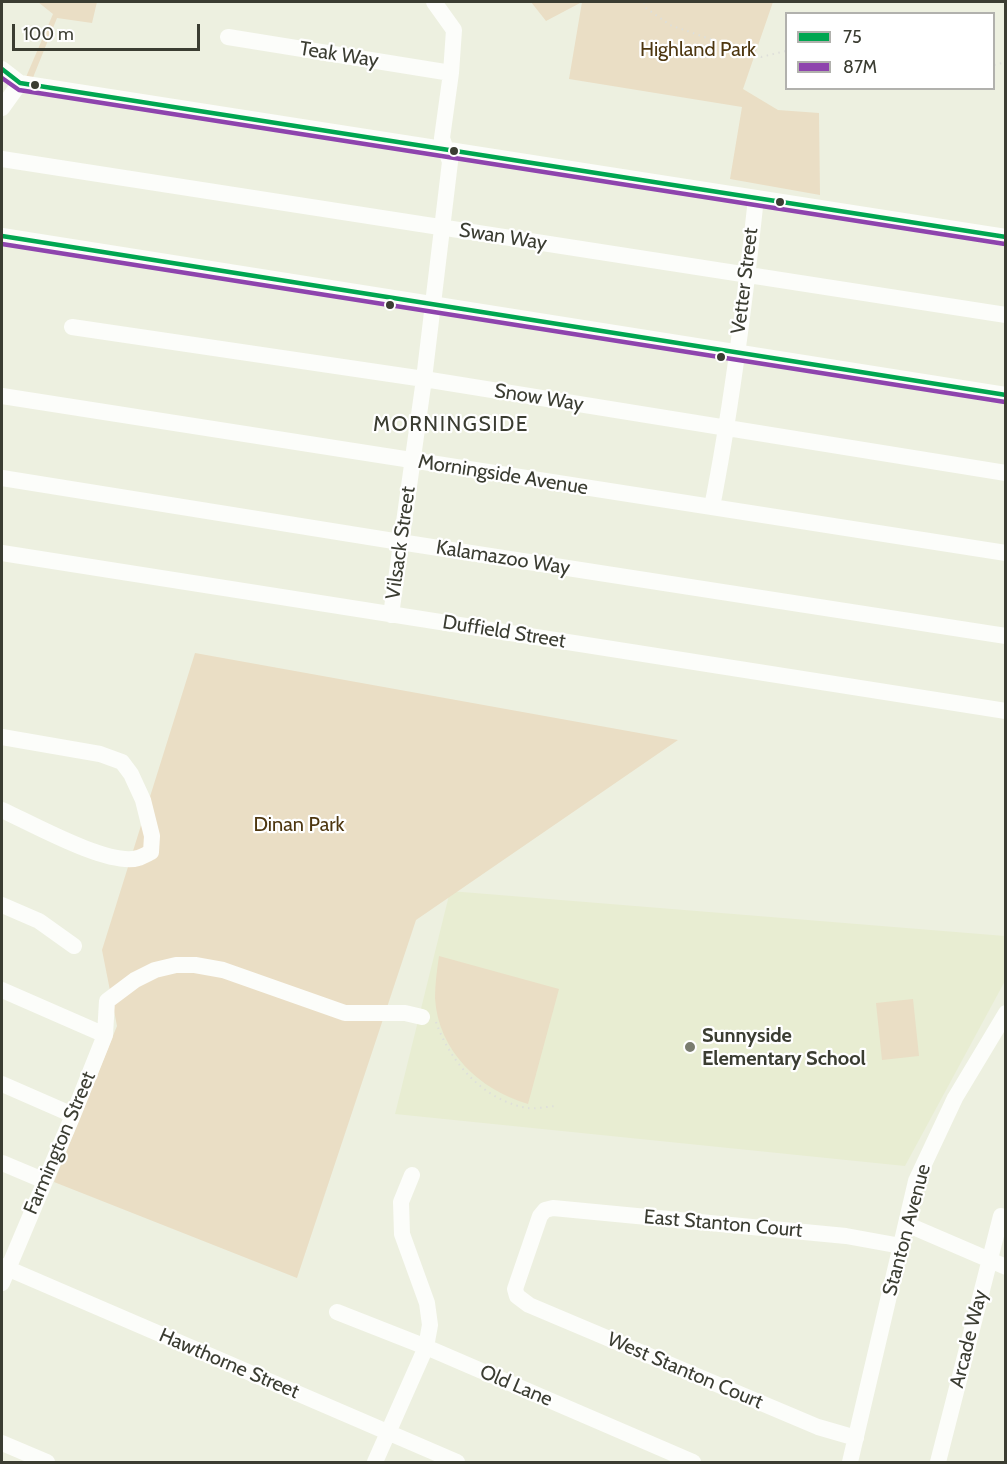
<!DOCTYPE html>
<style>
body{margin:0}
#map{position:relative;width:1007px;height:1464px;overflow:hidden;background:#edf0e0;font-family:Cabin,sans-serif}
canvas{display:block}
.frame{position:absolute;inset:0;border:3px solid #3b3d32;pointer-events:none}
.legend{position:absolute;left:785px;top:12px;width:210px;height:78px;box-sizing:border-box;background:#fff;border:2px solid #b1b1ad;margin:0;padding:8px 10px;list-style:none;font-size:18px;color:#3b3d32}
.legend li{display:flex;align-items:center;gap:12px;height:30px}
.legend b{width:30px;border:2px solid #b1b1ad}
.scale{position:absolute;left:12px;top:24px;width:188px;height:27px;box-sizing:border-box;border:3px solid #3b3d32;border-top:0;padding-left:8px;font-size:18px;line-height:21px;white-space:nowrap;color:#3b3d32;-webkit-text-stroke:4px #fff;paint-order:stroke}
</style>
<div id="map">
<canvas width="1007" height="1464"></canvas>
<div class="frame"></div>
<ul class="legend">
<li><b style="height:8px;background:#00a651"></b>75</li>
<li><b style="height:8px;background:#8e44ad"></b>87M</li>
</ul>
<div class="scale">100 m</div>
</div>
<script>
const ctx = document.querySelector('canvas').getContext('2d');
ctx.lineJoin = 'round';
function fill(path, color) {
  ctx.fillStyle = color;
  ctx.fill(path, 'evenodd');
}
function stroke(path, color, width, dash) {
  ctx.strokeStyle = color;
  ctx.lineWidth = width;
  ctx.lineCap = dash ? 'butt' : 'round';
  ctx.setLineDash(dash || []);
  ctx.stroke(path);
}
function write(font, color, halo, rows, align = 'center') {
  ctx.font = font + ' Cabin,sans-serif';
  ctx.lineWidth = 4.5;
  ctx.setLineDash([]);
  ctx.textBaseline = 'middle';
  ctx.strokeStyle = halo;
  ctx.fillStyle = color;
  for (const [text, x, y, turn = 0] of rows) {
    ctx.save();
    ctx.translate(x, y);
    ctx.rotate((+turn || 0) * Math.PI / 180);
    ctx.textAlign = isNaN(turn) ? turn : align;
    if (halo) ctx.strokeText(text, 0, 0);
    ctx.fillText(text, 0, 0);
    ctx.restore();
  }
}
fill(new Path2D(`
 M450 891 1005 936V981L905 1166 395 1114Z`), '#e8edd2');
fill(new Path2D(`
 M38 2H97L92 23 57 18 30 85 23 84 53 14Z
 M531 2H773L743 89 778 110 819 113 820 195 730 179 742 107 569 79 582 2 546 21Z
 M195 653 678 740 416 920 297 1278 54 1182 117 1026 102 950Z
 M439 956 559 989 528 1104C480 1090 438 1051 435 998 435 984 437 970 439 956Z
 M913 999 919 1056 882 1060 876 1003Z`), '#eadec5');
stroke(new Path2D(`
 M644 2 646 8 670 25 761 57 786 51
 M994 65 1006 62
 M436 1022C450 1062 483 1100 527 1108 535 1109 546 1107 555 1106`), '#dedfda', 2, [1.5, 4.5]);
stroke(new Path2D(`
 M228 37 451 73
 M2 69 20 83 1006 237
 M2 108 20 83
 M2 159 1006 315
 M2 236 1006 395
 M72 327 424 379 1006 473
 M2 396 1006 553
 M2 478 400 542 1006 636
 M712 507C732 405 745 301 756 198
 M2 553 1006 711
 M391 615 424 379 450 162 442 138 451 73 454 30 434 2
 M2 737 100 754 122 762 131 774 143 800 152 836 151 852C147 854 142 857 138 858 109 867 31 823 2 810
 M2 905 39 921 74 946
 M2 990 105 1035
 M2 1084 73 1115
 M2 1163 45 1181
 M906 1224 1006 1267
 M2 1266 457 1462
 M2 1283 73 1115 105 1035 107 1001 135 980 155 970 176 965H195L223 970 345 1013H405L422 1017
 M337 1312 426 1347 693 1462
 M856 1438 818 1427 529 1305 517 1296 515 1289 540 1216 545 1210 553 1208 846 1236 901 1246
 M2 1443 47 1462
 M375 1462 426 1347 430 1325 427 1303 402 1234 401 1202 412 1175
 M850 1462 916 1181 955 1098 1006 1013
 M938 1462 1001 1216`), '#fcfdfa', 16);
stroke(new Path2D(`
 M2 69 20 83 1006 237
 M2 236 1006 395`), '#00a651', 4.5);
stroke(new Path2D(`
 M2 78 19 90 1005 244
 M2 244 1005 402`), '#8e44ad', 4.5);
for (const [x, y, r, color] of [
 [35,85,5,"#3b3d32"],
 [454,151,5,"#3b3d32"],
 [780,202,5,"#3b3d32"],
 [390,305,5,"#3b3d32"],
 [721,357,5,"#3b3d32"],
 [690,1047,6,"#797c6f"]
]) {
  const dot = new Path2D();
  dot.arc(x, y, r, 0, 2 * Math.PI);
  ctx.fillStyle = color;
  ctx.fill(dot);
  stroke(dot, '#fff', 2);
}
write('20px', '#4e3710', '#fff', [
 ["Highland Park",698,50],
 ["Dinan Park",299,825]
]);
write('20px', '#3b3d32', '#fff', [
 ["Teak Way",339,55,9],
 ["Swan Way",503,237,9],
 ["Vetter Street",745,281,-83],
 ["Snow Way",539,398,9],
 ["Morningside Avenue",503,475,9],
 ["Vilsack Street",401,543,-82],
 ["Kalamazoo Way",503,558,9],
 ["Duffield Street",504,632,9],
 ["Farmington Street",60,1143,-67],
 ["East Stanton Court",723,1224,5],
 ["Stanton Avenue",907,1230,-75],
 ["Arcade Way",969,1339,-76],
 ["Hawthorne Street",229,1364,23],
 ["West Stanton Court",685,1371,23],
 ["Old Lane",516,1386,23]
]);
write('bold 20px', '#3b3d32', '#fff', [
 ["Sunnyside",702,1036],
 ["Elementary School",702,1059]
], 'left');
ctx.letterSpacing = '1.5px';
write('21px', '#3b3d32', '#fff', [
 ["MORNINGSIDE",451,425]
]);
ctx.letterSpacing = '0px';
</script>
